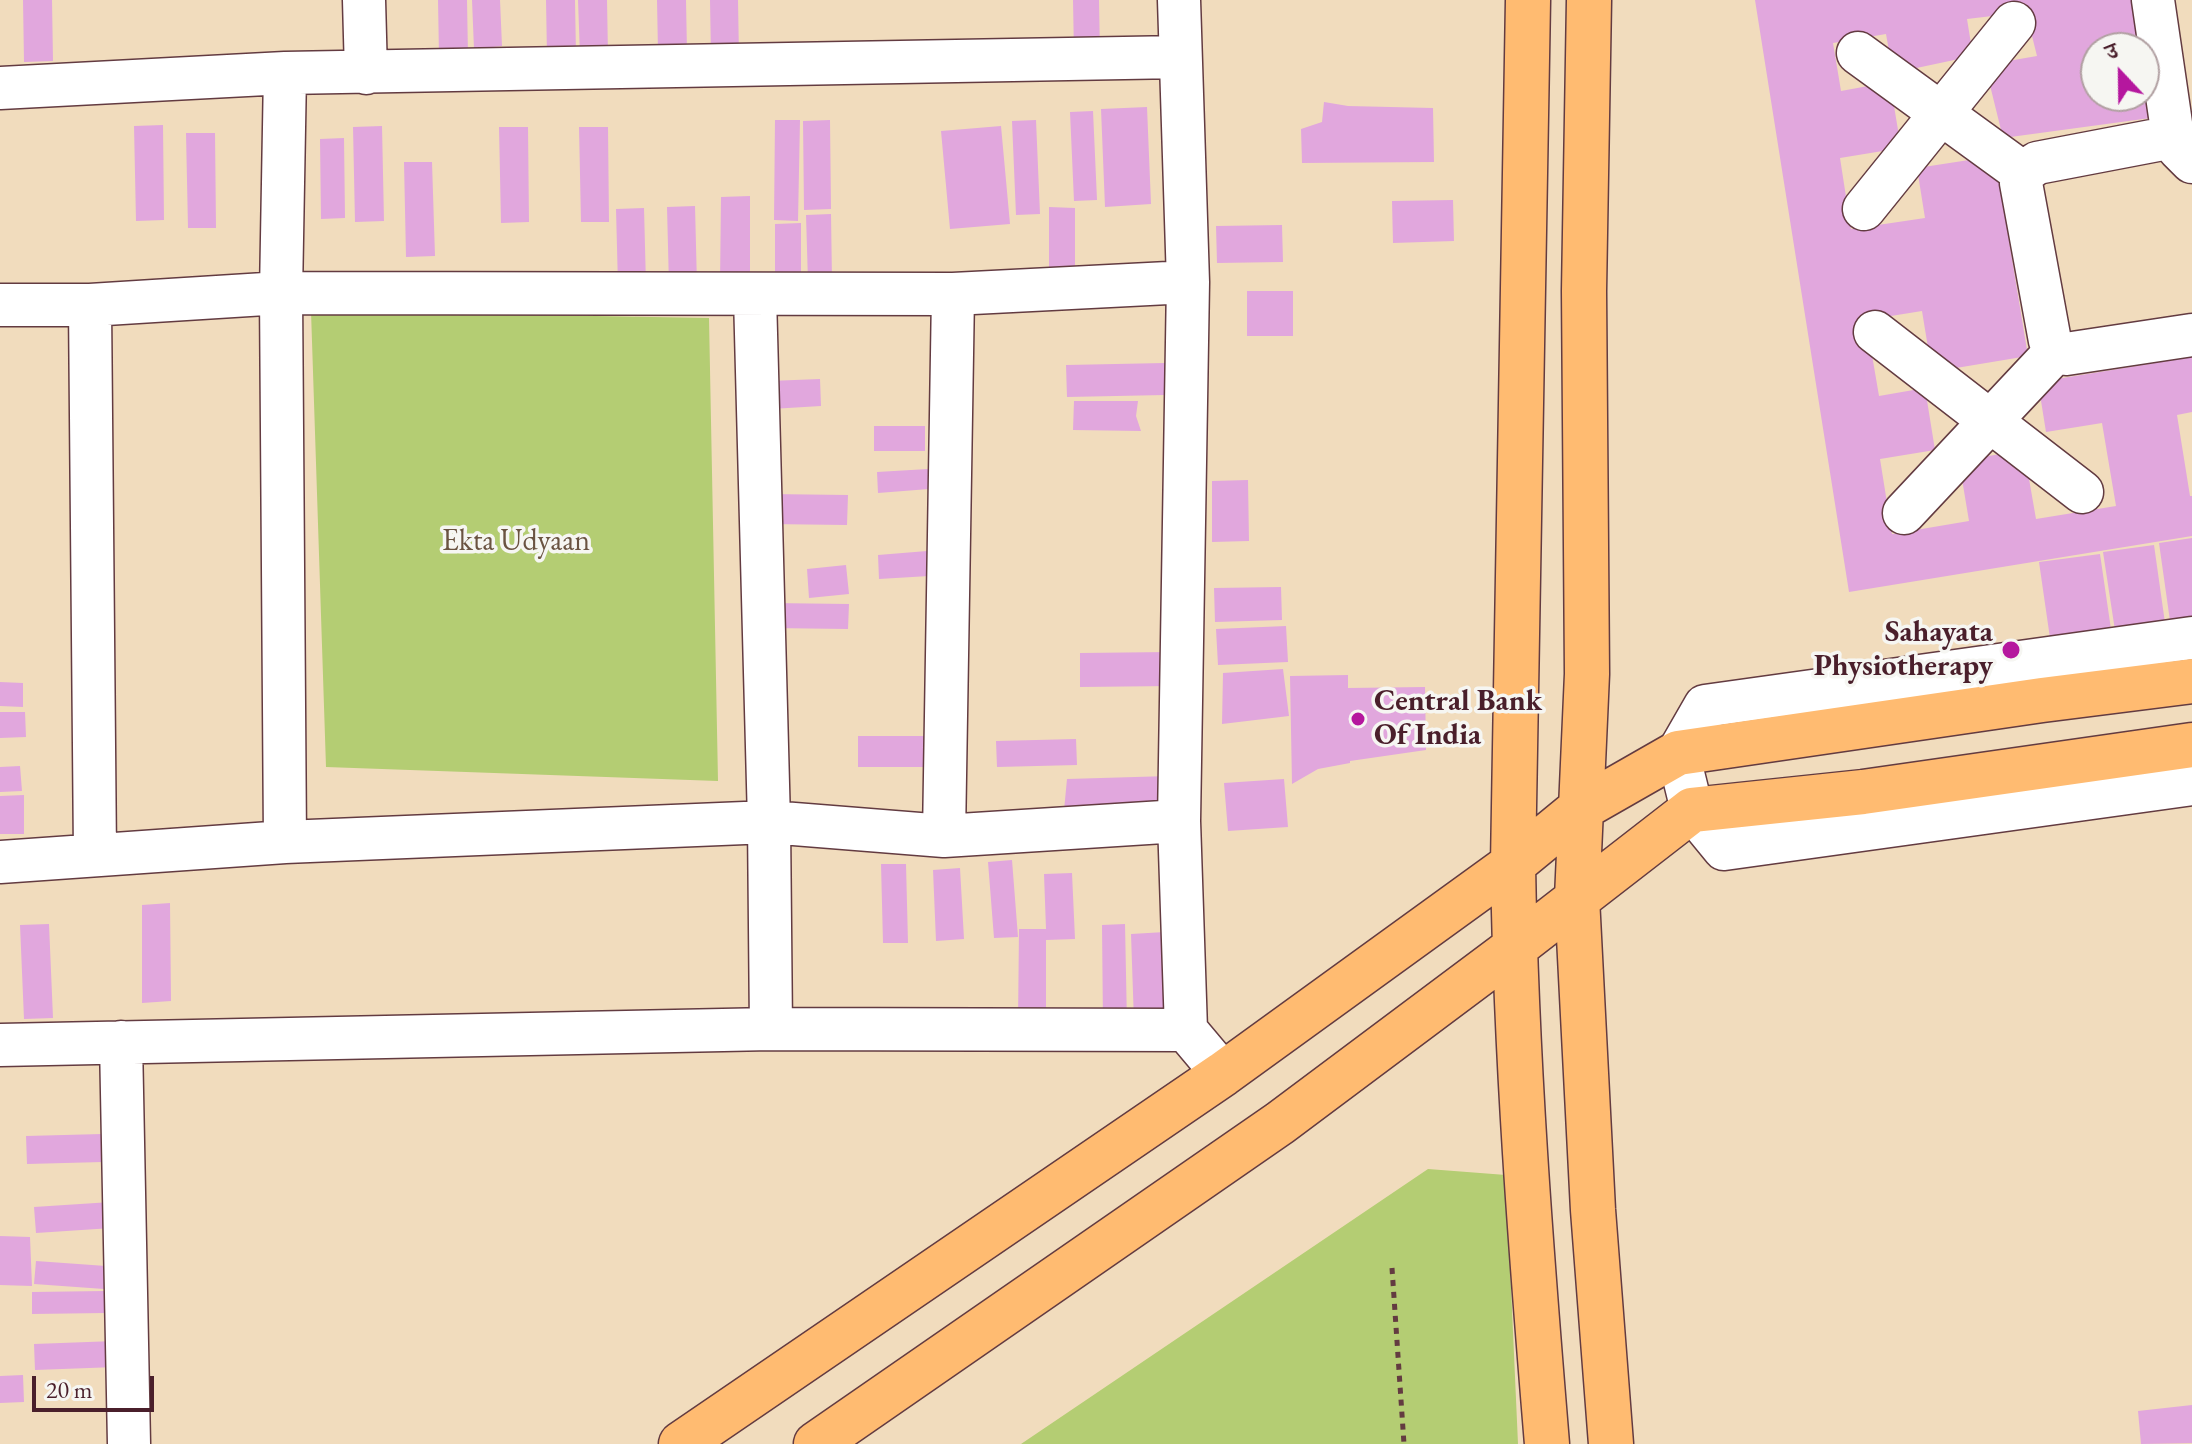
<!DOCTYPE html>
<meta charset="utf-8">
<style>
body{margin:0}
#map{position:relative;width:2192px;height:1444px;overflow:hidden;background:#f1dcbd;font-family:"EB Garamond","Noto Serif Devanagari",serif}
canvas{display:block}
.north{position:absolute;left:2080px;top:32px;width:80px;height:80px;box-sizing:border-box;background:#f6f6f2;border:2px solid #b1a0a2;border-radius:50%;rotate:338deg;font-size:22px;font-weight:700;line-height:32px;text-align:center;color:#4a1f2b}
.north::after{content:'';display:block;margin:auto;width:28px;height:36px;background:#b5179e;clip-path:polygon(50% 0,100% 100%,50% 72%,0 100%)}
.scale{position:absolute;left:32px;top:1376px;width:122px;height:36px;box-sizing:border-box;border:4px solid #4a1f2b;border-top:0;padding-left:10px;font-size:24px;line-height:28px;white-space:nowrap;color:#4a1f2b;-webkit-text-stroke:6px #f6f6f2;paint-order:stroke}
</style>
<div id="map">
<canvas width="2192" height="1444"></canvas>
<div class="north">उ</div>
<div class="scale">20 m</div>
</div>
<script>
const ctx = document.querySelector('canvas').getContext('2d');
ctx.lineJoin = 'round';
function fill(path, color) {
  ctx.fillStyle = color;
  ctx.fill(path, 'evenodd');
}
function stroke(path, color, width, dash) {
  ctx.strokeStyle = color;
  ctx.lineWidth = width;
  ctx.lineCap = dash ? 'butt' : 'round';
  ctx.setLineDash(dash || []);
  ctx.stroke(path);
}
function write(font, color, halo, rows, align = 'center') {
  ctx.font = font + ' "EB Garamond",serif';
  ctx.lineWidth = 7;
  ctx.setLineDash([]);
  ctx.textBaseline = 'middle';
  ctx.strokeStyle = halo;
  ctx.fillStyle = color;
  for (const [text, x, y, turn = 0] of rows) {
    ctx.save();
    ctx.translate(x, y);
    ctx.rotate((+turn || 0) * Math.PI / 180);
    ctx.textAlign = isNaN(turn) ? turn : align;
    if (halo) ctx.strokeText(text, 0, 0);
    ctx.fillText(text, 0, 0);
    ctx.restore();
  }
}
fill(new Path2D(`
 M311 311 709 318 718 781 326 767Z
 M1428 1169 1506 1175 1518 1444H1021Z`), '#b4cd73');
fill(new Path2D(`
 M23 0H52L53 61 24 62Z
 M438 0H467L468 56H439Z
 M472 0H500L502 46 474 49Z
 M546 0H575L576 55 547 56Z
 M578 0H607L608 55 580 56Z
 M657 0H686L687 52H658Z
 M710 0H738L739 57H711Z
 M1073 0H1099L1100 54H1074Z
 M1755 0H2139L2158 117 2003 138 1985 65 2037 56 2026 12 1967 19 1973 56 1893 73 1886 34 1833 43 1841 91 1890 82 1901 148 1840 158 1851 229 1925 218 1917 168 1995 156 2028 356 1932 372 1922 311 1866 320 1879 396 1925 388 1935 450 1880 459 1892 534 1969 521 1959 461 2024 450 2036 519 2116 506 2102 423 2046 432 2038 382 2192 357V412L2177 415 2190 496H2192V536L1849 592ZM2096 48H2144V96H2096Z
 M1324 102 1348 106 1433 108 1434 162 1302 163 1301 129 1322 122Z
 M1147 107 1151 204 1105 207 1101 109Z
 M1093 111 1097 200 1074 201 1070 112Z
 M775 120H800L798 221 774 220Z
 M830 120 831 209 804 210 803 121Z
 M1036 120 1040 214 1016 215 1012 121Z
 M163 125 164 220 136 221 134 126Z
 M382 126 384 221 355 222 353 127Z
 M1001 126 1010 224 950 229 941 131Z
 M499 127H528L529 222 501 223Z
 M579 127H608L609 222H581Z
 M186 133H215L216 228H188Z
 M344 138 345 218 321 219 320 139Z
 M404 162H432L435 256 406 257Z
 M750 196V283H720L721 197Z
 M1453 200 1454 241 1393 243 1392 201Z
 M695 206 697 285 669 286 667 207Z
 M1049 207 1075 208V279H1049Z
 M644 208 646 285 618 286 616 209Z
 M831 214 832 281 808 282 806 215Z
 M801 223V280H775V224Z
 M1282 225 1283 262 1217 263 1216 226Z
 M1247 291H1293V336H1247Z
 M1165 363V395L1067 397 1066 365Z
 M820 379 821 406 771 409 769 381Z
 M1074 401H1138L1136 416 1141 431 1073 430Z
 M874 426H925V451H874Z
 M928 469 929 489 878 493 877 472Z
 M1248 480 1249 541 1212 542V481Z
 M768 494 848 495 847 525 767 524Z
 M2192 538V625L2171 628 2159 543Z
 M2154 545 2166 630 2116 637 2103 552Z
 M927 551 929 576 879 579 878 555Z
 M2100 554 2113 643 2052 652 2039 562Z
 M846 565 849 594 809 598 807 569Z
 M1281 587 1282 620 1215 622 1214 588Z
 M770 603 849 604 848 629 770 628Z
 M1286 626 1288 662 1218 665 1216 629Z
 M1170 652 1171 686 1080 687V653Z
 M1283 669 1289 716 1222 724 1223 673Z
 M1348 675V688L1425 687 1426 750 1350 761V763L1318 769 1292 784 1290 676Z
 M0 682 23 683V707L0 706Z
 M0 712H25L26 737 0 738Z
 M858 736H936V767H858Z
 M1076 739 1077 765 997 767 996 741Z
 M20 766 22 791 0 792V767Z
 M1169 776 1171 816 1063 821 1067 779Z
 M1284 779 1288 827 1228 831 1224 783Z
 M24 795V834H0V796Z
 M1012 860 1018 937 994 938 988 862Z
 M881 864H906L908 943H883Z
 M960 868 964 939 936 941 933 870Z
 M1072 873 1075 939 1046 940V1022H1018L1019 929H1046L1044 874Z
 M170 903 171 1001 142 1003V905Z
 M49 924 53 1018 24 1019 20 925Z
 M1125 924 1127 1024 1103 1025 1102 925Z
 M1165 932 1168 1021 1134 1022 1131 934Z
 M102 1134 103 1162 27 1164 26 1136Z
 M111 1202 112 1228 36 1233 34 1207Z
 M0 1236 30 1237 32 1286 0 1285Z
 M36 1261 106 1266 104 1289 34 1284Z
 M105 1291V1313L32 1314V1292Z
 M115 1341 116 1367 35 1370 34 1344Z
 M23 1375 24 1402 0 1403V1376Z
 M2192 1405V1443L2141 1444 2138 1411Z`), '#e1a7dd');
const minor = new Path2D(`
 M364 0 366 73
 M1179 0 1188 282 1179 821 1186 1030 1223 1074
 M2153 0 2173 137 2179 149 2192 162
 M1858 53 2023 173
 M0 88 285 73 1180 57
 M2173 137 2037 163 2023 173 2021 183 2050 341 2057 350 2066 354 2192 335
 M1864 209 2014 23
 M755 296 769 822 771 1029
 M0 305H90L281 293 953 294 1188 282
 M90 305 95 855
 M1875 332 2082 492
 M1904 513 2057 350
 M2192 638 1705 706 1678 753 1692 810 1724 849 2192 784
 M944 836 953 294
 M285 842 281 293 285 73
 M0 862 285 842 769 822 944 836 1179 821
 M121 1042 129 1444
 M0 1045 771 1029 1186 1030`);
const major = new Path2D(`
 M1528 0 1513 864C1516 1058 1531 1251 1547 1444
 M1589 0 1584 291 1587 674 1577 898 1593 1210 1611 1444
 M681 1444 1223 1074 1513 864 1580 809 1678 753 2042 700 2192 681
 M816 1444 1280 1123 1514 948 1692 810 1863 792 2192 745`);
stroke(minor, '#633b41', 45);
stroke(major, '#633b41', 47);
stroke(new Path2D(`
 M1392 1268 1404 1444`), '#633b41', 5, [6, 6]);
stroke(minor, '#fff', 42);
stroke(major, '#ffbb71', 44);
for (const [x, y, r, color] of [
 [2011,650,10,"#b5179e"],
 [1358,719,8,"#b5179e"]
]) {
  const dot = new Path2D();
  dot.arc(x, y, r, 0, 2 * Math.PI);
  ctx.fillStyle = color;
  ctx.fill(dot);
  stroke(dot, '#f6f6f2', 3);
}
write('30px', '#6a5341', '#f6f6f2', [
 ["Ekta Udyaan",516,542]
]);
write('bold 30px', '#4a1f2b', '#f6f6f2', [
 ["Sahayata",1993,633],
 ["Physiotherapy",1993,667],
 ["Central Bank",1374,702,"left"],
 ["Of India",1374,736,"left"]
], 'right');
</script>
